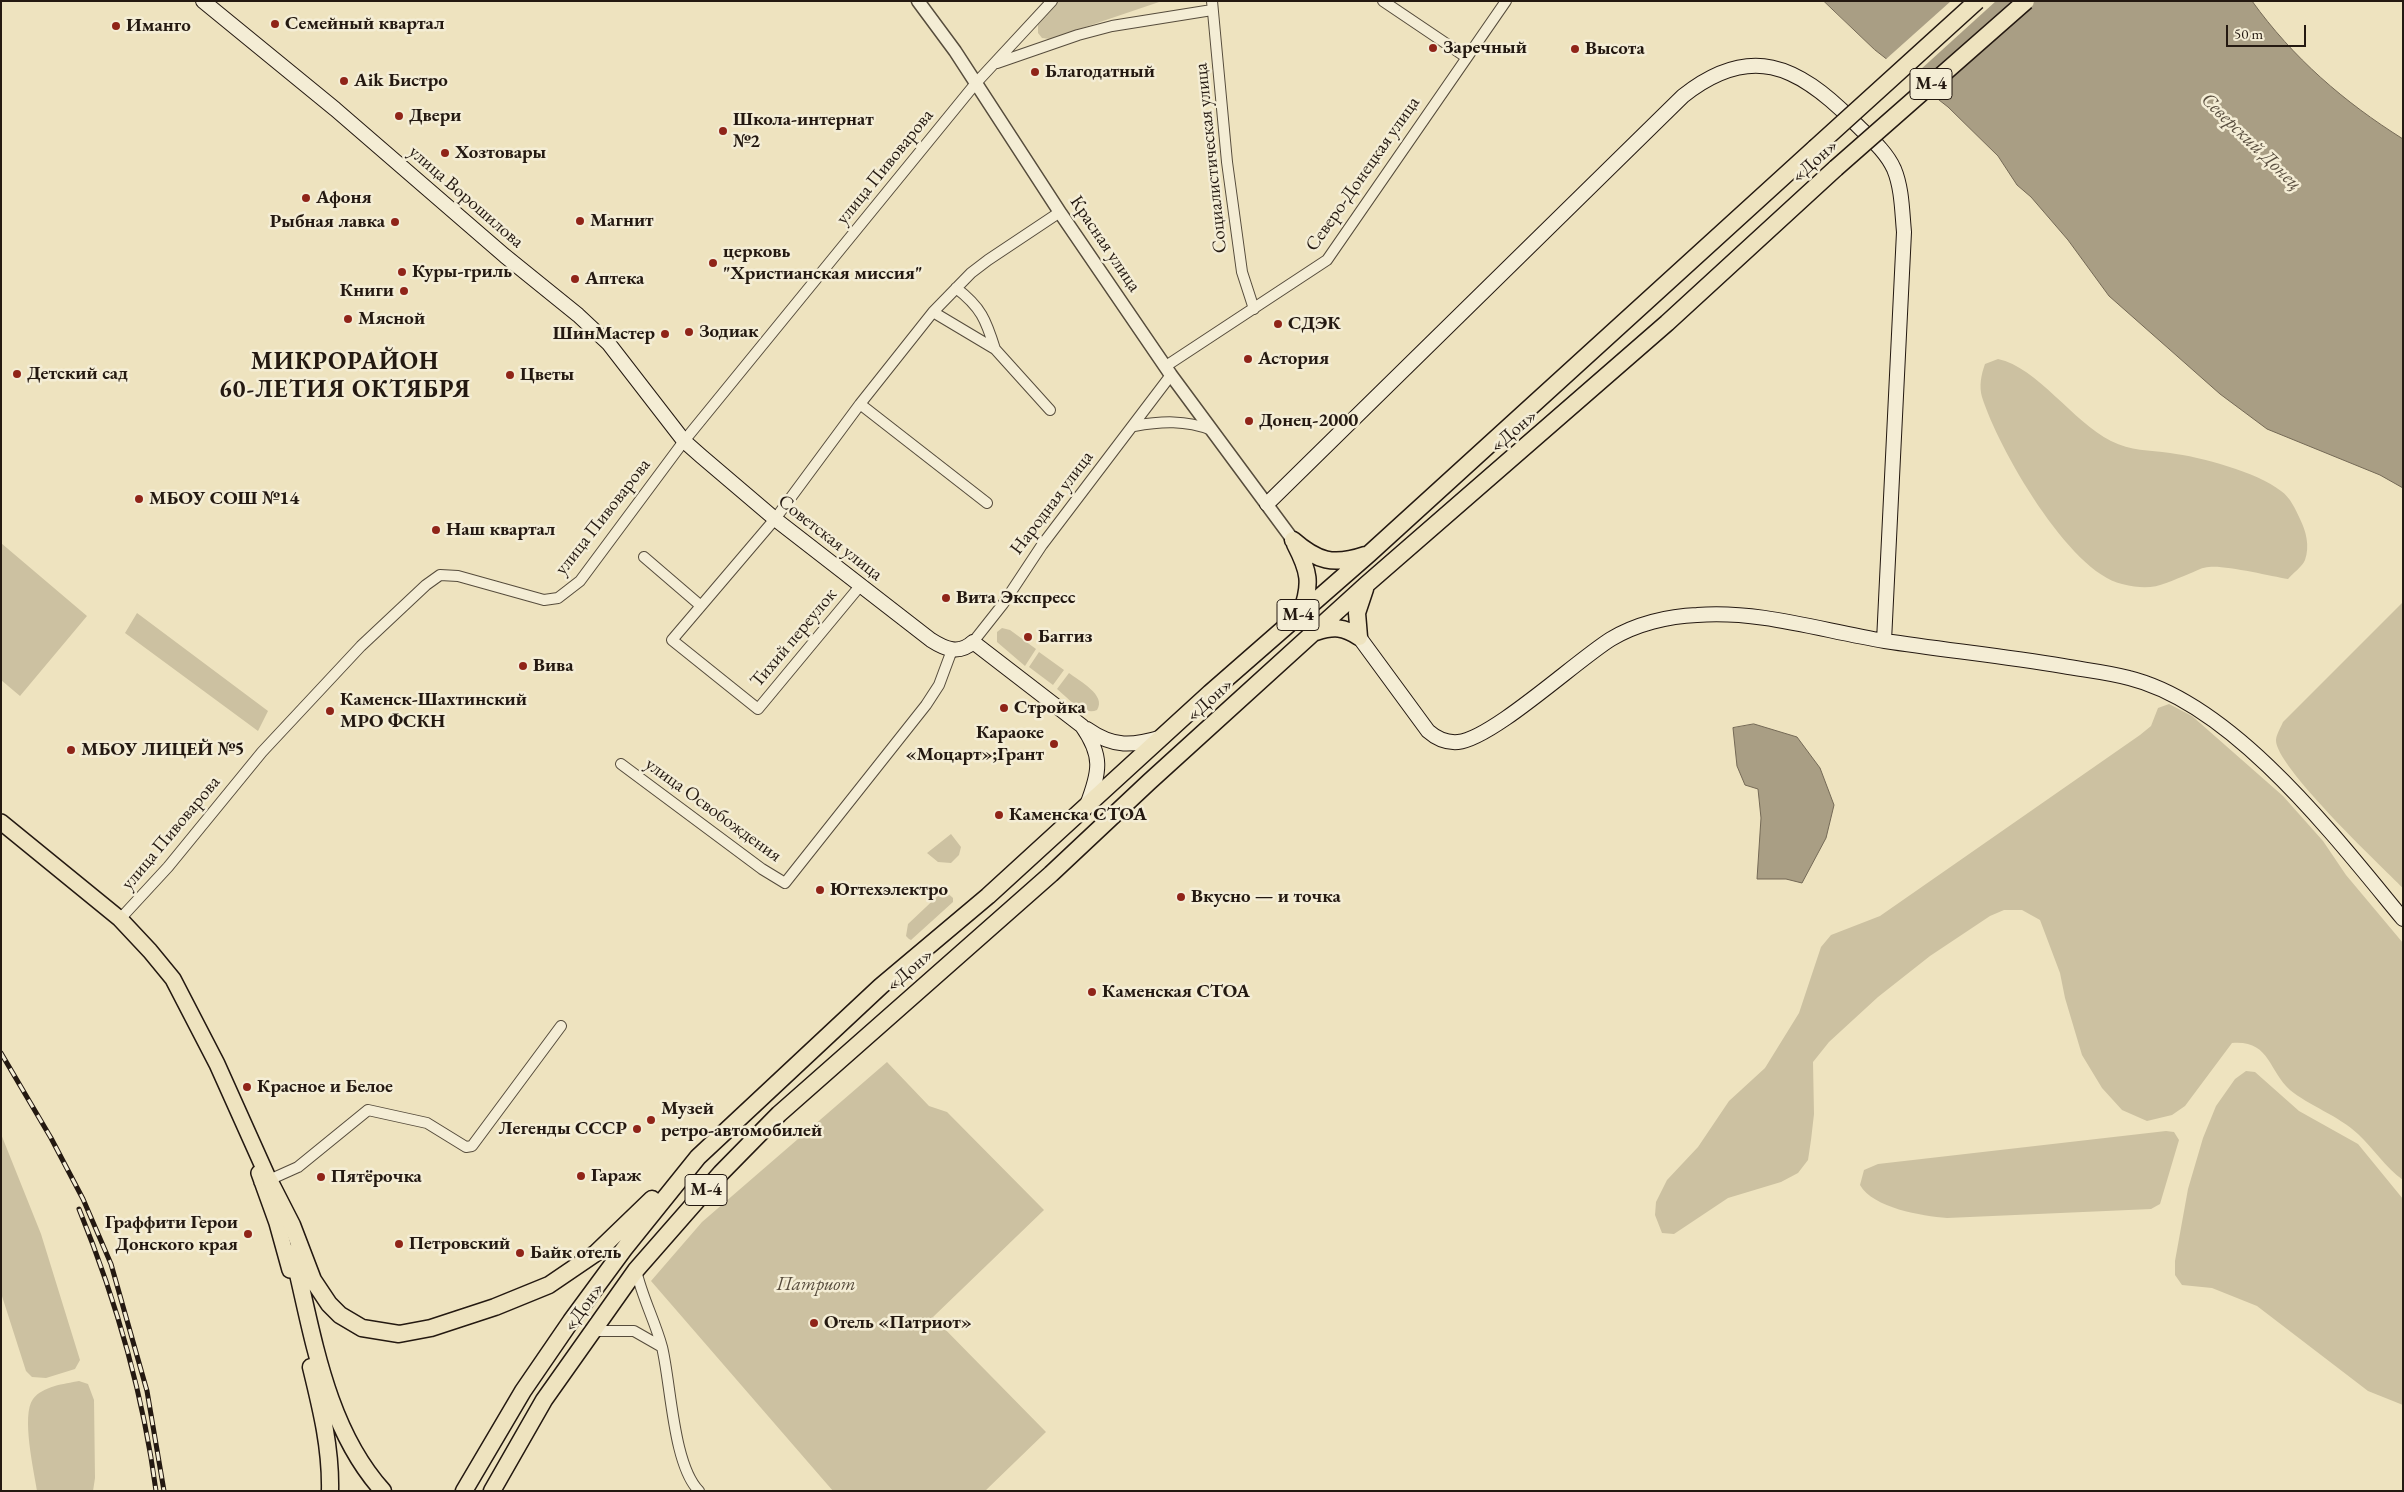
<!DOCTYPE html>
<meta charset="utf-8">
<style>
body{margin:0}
#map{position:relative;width:2404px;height:1492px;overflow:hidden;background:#eee3bf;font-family:"EB Garamond",serif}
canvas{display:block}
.frame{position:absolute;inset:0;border:2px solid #241911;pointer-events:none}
.scale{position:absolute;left:2226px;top:25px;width:80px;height:22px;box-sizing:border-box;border:2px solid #241911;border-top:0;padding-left:6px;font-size:15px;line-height:18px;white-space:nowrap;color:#241911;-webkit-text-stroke:4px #f4edd5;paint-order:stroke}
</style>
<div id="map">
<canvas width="2404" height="1492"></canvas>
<div class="frame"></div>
<div class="scale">50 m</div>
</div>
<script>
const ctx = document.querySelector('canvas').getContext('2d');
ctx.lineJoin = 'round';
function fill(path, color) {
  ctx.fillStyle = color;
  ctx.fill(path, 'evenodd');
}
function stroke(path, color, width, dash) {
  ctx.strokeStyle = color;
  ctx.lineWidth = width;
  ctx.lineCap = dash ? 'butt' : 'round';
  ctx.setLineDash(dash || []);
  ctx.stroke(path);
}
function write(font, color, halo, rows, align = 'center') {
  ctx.font = font + ' "EB Garamond",serif';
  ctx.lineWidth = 5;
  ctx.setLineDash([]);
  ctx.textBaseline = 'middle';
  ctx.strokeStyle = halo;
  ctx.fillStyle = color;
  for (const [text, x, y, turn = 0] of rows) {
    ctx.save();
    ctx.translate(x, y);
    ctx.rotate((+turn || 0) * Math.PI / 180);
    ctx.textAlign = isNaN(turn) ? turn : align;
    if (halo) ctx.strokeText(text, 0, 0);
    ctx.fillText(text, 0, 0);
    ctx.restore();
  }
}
fill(new Path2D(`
 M1058 1H1162L1050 39 1042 38 1038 33V23Z
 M1998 359C2037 367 2073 422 2111 441 2131 451 2149 450 2170 453 2201 457 2257 472 2281 491 2290 497 2296 510 2300 519 2306 531 2310 546 2305 560 2303 566 2292 574 2288 579 2270 576 2225 565 2209 567 2203 567 2196 571 2191 573 2163 584 2154 592 2122 584 2069 572 1998 448 1982 397 1979 386 1981 375 1985 364Z
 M1 543 87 616 20 696 1 680Z
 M2403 602V888C2380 865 2275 766 2276 740 2276 735 2281 727 2283 722Z
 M137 613 268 711 258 731 125 633Z
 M1002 628 1010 630 1036 649 1025 666 997 642V632Z
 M1039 652 1064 670 1053 685 1029 667Z
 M1069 673C1079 681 1107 695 1097 710 1083 716 1068 698 1057 689Z
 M2169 704 2192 716 2283 796 2323 841 2346 875 2403 943V1180C2385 1167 2374 1149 2358 1134 2339 1116 2308 1105 2290 1090 2268 1070 2270 1040 2232 1043L2185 1106 2172 1115 2147 1121 2122 1110 2102 1088 2082 1055 2065 998 2060 973 2040 920 2022 910H2004L1990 916 1930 956 1878 997 1829 1042 1813 1062 1814 1114 1811 1140 1808 1160 1798 1173 1781 1182 1728 1198 1674 1234 1662 1233 1655 1215 1656 1202 1667 1180 1698 1147 1729 1101 1765 1068 1799 1013 1821 947 1831 935 1880 916 2140 735 2151 726 2158 708Z
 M951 834 961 847 959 855 951 863 938 862 927 853Z
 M944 890 953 898V902L911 940 909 939 906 936 908 924Z
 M887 1062 929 1106 947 1112 1044 1210 933 1317 1046 1432 985 1491H833L651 1281 702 1222Z
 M2246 1071 2255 1072 2299 1111 2358 1144 2403 1199V1405L2368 1391 2257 1306 2212 1288 2182 1285 2175 1275V1261L2188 1189 2203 1138 2216 1106 2235 1079Z
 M2166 1131 2174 1132 2179 1140 2160 1204 2151 1209 1947 1218C1922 1216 1873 1208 1860 1185L1864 1170 1878 1164Z
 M1 1134 41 1234 80 1360 75 1369 46 1378 32 1377 26 1371 1 1293Z
 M79 1381 88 1384 94 1400 95 1478 93 1491H37C34 1471 21 1415 33 1399 43 1386 64 1384 79 1381Z`), '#ccc1a1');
const water = new Path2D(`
 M1824 1H2252C2293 58 2344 102 2403 139V488L2380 475 2267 429 2220 394 2109 296 2068 240 2031 197 2017 185 1998 156 1948 107 1875 50Z
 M1754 724 1797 737 1820 768 1834 805 1826 838 1802 883 1786 879H1757L1761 818 1758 789 1745 785 1737 766 1733 728Z`);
fill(water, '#a99e84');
stroke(water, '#746956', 1);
fill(new Path2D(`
 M1951 1H1996L1909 80 1885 60Z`), '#eee3bf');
const minor = new Path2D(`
 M1212 1 1227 162 1242 272 1254 309
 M1383 1 1466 57
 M997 63 1078 35 1112 26 1212 10
 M956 288C981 307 986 320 995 349
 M933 312 995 349 1050 410
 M1166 366 1327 260 1506 1
 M860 404 987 503
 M1134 426C1162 421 1185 420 1212 430
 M644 557 701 606
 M860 586 758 709 672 640 775 519 860 404 933 312 971 273 988 260 1060 212
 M973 642 1003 604 1042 545 1171 375
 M621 764 762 869 785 883 926 705 939 685 952 650
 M120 919 168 867 262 752 361 646 426 585 440 575 458 576 544 600 558 598 580 581 684 441 976 83 1052 1
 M269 1180 298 1167 368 1110 427 1123 466 1147 472 1146 561 1026
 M636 1270C642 1297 655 1321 662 1347 671 1384 673 1465 699 1491
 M592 1331H634L662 1347`);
const tertiary = new Path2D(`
 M918 1 955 51 1061 214 1171 375 1293 540`);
const secondary = new Path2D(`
 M203 1 335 109 505 256 578 315 609 344 684 441 701 456 775 519 931 640C945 649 959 655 973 642L1082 726C1103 756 1100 771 1087 805
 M1267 504 1683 96C1750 43 1797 65 1852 120 1866 135 1885 149 1894 169 1902 188 1902 211 1904 232L1884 641
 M1359 637 1428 731C1437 739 1446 743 1458 742 1492 739 1577 660 1611 639 1636 624 1668 616 1697 615 1760 610 1823 631 1885 641 1944 650 2004 656 2063 666 2085 670 2107 672 2129 678 2234 704 2336 838 2403 919
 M1087 729C1114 748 1132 746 1163 737`);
const primary = new Path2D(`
 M1 822 120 919 150 951 173 979 217 1064 269 1180 262 1182
 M259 1173 277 1223 290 1270`);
const trunk = new Path2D(`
 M1293 540C1317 561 1333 566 1365 555
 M1295 544C1309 571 1312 583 1301 613
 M1316 632C1334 626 1344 627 1359 637
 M1359 637 1357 613 1365 589
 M269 1180 292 1225 313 1280 329 1304 340 1315 362 1328 399 1334 431 1328 495 1307 549 1285 596 1253 652 1199
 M293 1253C313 1334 325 1427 383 1491
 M311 1367C321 1408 331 1448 330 1491
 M464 1491 523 1391 571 1321 624 1249 698 1157 881 986 988 896 1210 693 1369 554 1815 148
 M492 1491 544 1400 636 1270 721 1173 779 1114 1051 874 1149 782 1367 584 1667 323 1836 168`);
stroke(minor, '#564c3c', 12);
stroke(tertiary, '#564c3c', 15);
stroke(secondary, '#241911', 16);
stroke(primary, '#241911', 18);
stroke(trunk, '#241911', 19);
stroke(minor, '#f4edd5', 10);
stroke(tertiary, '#f4edd5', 12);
stroke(secondary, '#f4edd5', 14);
stroke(primary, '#eee3bf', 15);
stroke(trunk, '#eee3bf', 16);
const rail = new Path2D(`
 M1 1053 51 1138 83 1199 111 1264 147 1391 164 1491
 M79 1209C116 1300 143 1393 156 1491`);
stroke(rail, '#241911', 5);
stroke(rail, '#f4edd5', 3, [9]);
const trunkBridge = new Path2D(`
 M1815 148 1977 1
 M1836 168 2026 1`);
stroke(trunkBridge, '#241911', 19, []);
stroke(trunkBridge, '#eee3bf', 16);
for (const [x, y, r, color] of [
 [275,24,5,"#8f2418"],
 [116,26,5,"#8f2418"],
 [1433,48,5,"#8f2418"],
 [1575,49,5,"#8f2418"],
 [1035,72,5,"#8f2418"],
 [344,81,5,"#8f2418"],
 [399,116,5,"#8f2418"],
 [723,131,5,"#8f2418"],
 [445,153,5,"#8f2418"],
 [306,198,5,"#8f2418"],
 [580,221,5,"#8f2418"],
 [395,222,5,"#8f2418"],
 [713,263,5,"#8f2418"],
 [402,272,5,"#8f2418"],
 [575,279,5,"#8f2418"],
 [404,291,5,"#8f2418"],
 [348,319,5,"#8f2418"],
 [1278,324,5,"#8f2418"],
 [689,332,5,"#8f2418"],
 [665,334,5,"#8f2418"],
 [1248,359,5,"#8f2418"],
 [17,374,5,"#8f2418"],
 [510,375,5,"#8f2418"],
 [1249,421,5,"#8f2418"],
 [139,499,5,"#8f2418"],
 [436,530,5,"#8f2418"],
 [946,598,5,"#8f2418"],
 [1028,637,5,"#8f2418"],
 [523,666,5,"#8f2418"],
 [1004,708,5,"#8f2418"],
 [330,711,5,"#8f2418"],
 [1054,744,5,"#8f2418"],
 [71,750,5,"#8f2418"],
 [999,815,5,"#8f2418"],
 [820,890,5,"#8f2418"],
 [1181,897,5,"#8f2418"],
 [1092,992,5,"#8f2418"],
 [247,1087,5,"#8f2418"],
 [651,1120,5,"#8f2418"],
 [637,1129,5,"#8f2418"],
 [581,1176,5,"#8f2418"],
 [321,1177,5,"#8f2418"],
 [248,1234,5,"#8f2418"],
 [399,1244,5,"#8f2418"],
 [520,1253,5,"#8f2418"],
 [814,1323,5,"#8f2418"]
]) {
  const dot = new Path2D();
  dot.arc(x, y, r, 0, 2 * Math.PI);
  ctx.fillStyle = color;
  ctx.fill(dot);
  stroke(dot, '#f4edd5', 2);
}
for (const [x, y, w] of [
 [1931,84,42],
 [1298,615,42],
 [706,1190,42]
]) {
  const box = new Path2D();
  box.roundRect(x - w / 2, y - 15.5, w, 31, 4);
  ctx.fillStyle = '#f4edd5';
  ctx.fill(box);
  stroke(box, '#241911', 1);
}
write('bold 18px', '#241911', null, [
 ["М-4",1931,84],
 ["М-4",1298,615],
 ["М-4",706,1190]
]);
write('bold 19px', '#241911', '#f4edd5', [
 ["Семейный квартал",285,24],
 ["Иманго",126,26],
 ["Заречный",1443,48],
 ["Высота",1585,49],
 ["Благодатный",1045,72],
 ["Aik Бистро",354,81],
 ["Двери",409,116],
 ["Школа-интернат",733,120],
 ["№2",733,142],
 ["Хозтовары",455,153],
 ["Афоня",316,198],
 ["Магнит",590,221],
 ["Рыбная лавка",385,222,"right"],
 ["церковь",723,252],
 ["\"Христианская миссия\"",723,274],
 ["Куры-гриль",412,272],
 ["Аптека",585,279],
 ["Книги",394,291,"right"],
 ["Мясной",358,319],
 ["СДЭК",1288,324],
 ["Зодиак",699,332],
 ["ШинМастер",655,334,"right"],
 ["Астория",1258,359],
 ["Детский сад",27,374],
 ["Цветы",520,375],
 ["Донец-2000",1259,421],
 ["МБОУ СОШ №14",149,499],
 ["Наш квартал",446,530],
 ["Вита Экспресс",956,598],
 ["Баггиз",1038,637],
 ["Вива",533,666],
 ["Каменск-Шахтинский",340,700],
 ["МРО ФСКН",340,722],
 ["Стройка",1014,708],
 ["Караоке",1044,733,"right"],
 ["«Моцарт»;Грант",1044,755,"right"],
 ["МБОУ ЛИЦЕЙ №5",81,750],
 ["Каменска СТОА",1009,815],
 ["Югтехэлектро",830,890],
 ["Вкусно — и точка",1191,897],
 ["Каменская СТОА",1102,992],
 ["Красное и Белое",257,1087],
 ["Музей",661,1109],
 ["ретро-автомобилей",661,1131],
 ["Легенды СССР",627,1129,"right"],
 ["Гараж",591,1176],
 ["Пятёрочка",331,1177],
 ["Граффити Герои",238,1223,"right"],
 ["Донского края",238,1245,"right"],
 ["Петровский",409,1244],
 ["Байк отель",530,1253],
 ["Отель «Патриот»",824,1323]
], 'left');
write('19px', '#241911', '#f4edd5', [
 ["Социалистическая улица",1211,158,-96],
 ["«Дон»",1815,161,-42],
 ["улица Пивоварова",885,167,-51],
 ["Северо-Донецкая улица",1363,174,-55],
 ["улица Ворошилова",466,197,41],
 ["Красная улица",1105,244,56],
 ["«Дон»",1514,431,-41],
 ["Народная улица",1052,503,-53],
 ["улица Пивоварова",603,517,-52],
 ["Советская улица",830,538,38],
 ["Тихий переулок",794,638,-50],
 ["«Дон»",1210,700,-42],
 ["улица Освобождения",713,810,36],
 ["улица Пивоварова",171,833,-50],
 ["«Дон»",910,970,-41],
 ["«Дон»",584,1307,-54]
]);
write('italic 19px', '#564b3c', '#f4edd5', [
 ["Патриот",816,1285]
]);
write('italic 20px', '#594e3f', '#f4edd5', [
 ["Северский Донец",2251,142,44]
]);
ctx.letterSpacing = '1px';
write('bold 24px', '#241911', '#f4edd5', [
 ["МИКРОРАЙОН",345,362],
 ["60-ЛЕТИЯ ОКТЯБРЯ",345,390]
]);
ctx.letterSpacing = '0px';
</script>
